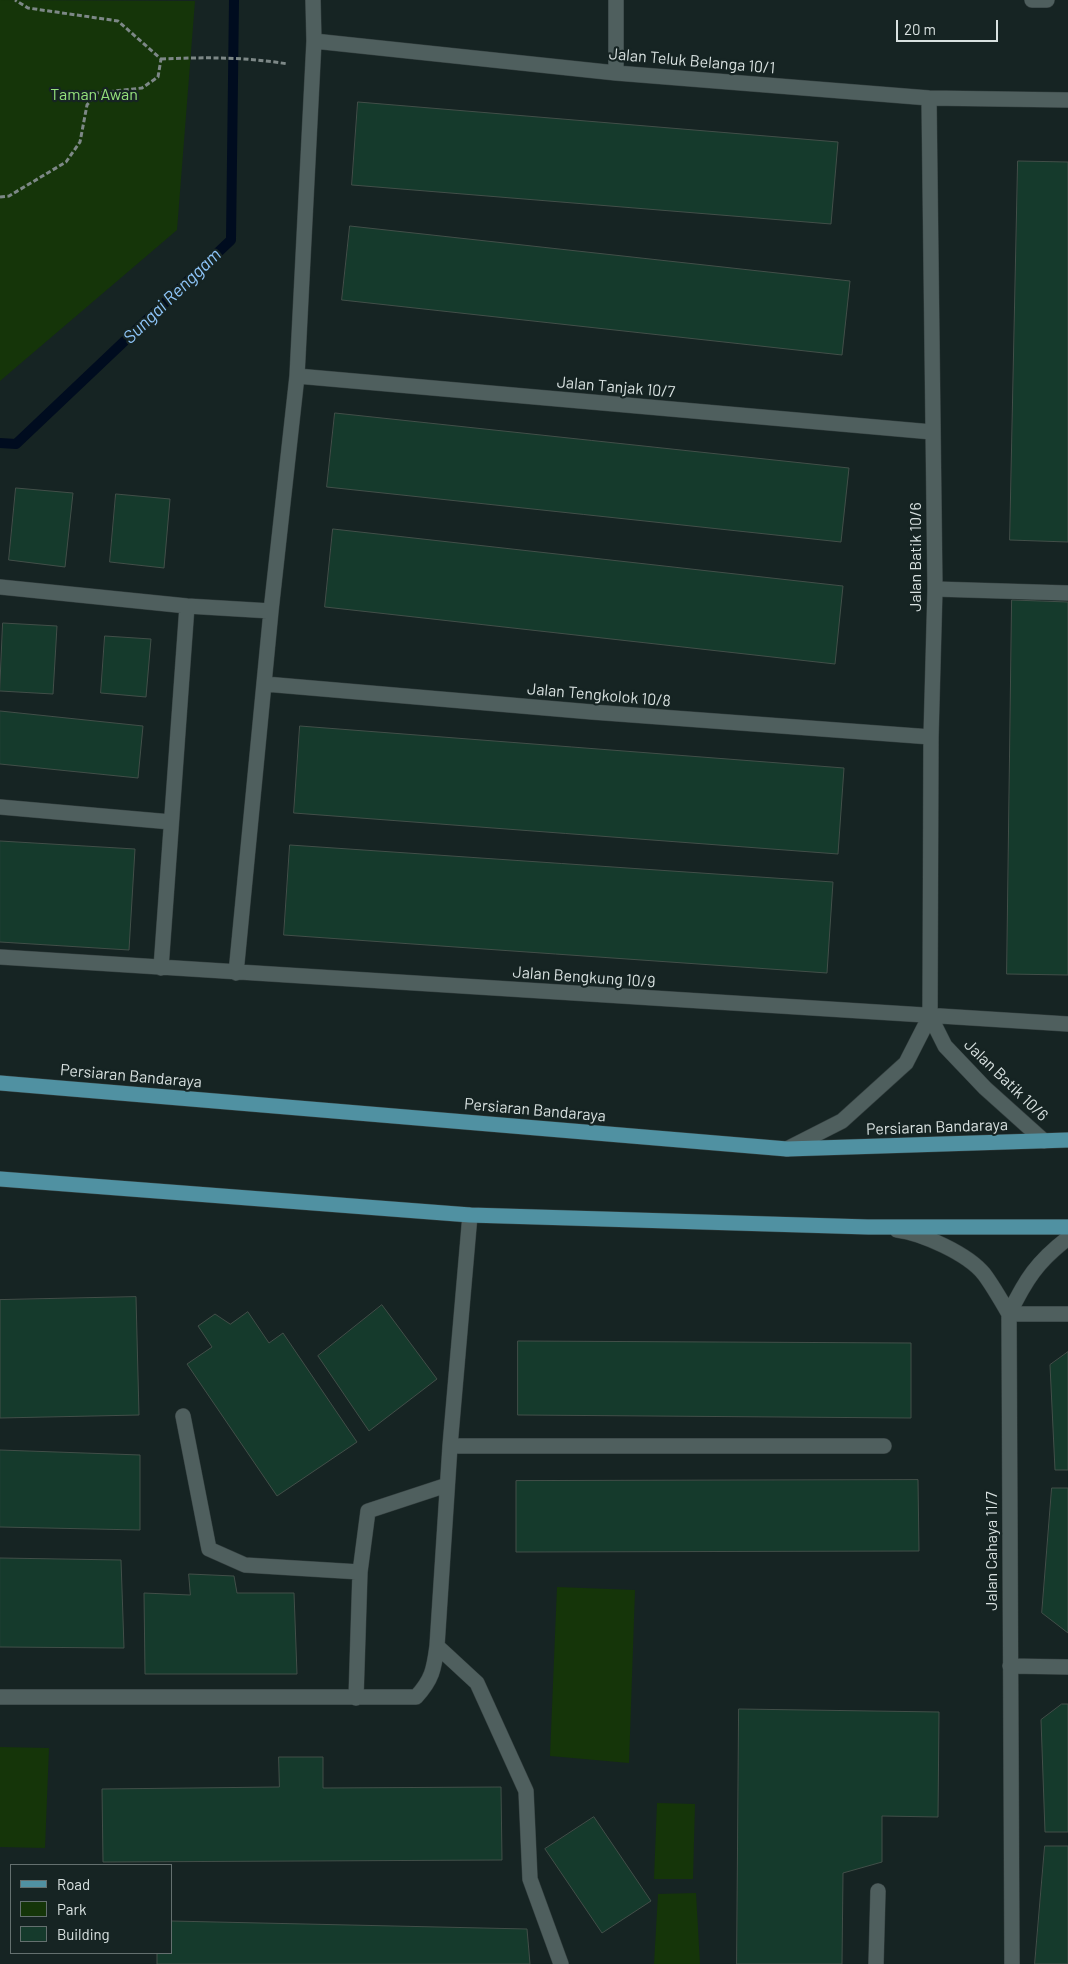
<!DOCTYPE html>
<style>
body{margin:0}
#map{position:relative;width:1068px;height:1964px;overflow:hidden;background:#162423;font-family:Barlow,sans-serif}
canvas{display:block}
.legend{position:absolute;left:10px;top:1864px;width:162px;height:90px;box-sizing:border-box;background:#162423;border:1px solid #64706f;margin:0;padding:6px 9px;list-style:none;font-size:15px;color:#d8e1e0}
.legend li{display:flex;align-items:center;gap:10px;height:25px}
.legend b{width:25px;border:1px solid #64706f}
.scale{position:absolute;left:896px;top:20px;width:102px;height:22px;box-sizing:border-box;border:2px solid #d8e1e0;border-top:0;padding-left:6px;font-size:15px;line-height:18px;white-space:nowrap;color:#d8e1e0;-webkit-text-stroke:4px #162423;paint-order:stroke}
</style>
<div id="map">
<canvas width="1068" height="1964"></canvas>
<ul class="legend">
<li><b style="height:6px;background:#5091a2"></b>Road</li>
<li><b style="height:14px;background:#153509"></b>Park</li>
<li><b style="height:14px;background:#153a2c"></b>Building</li>
</ul>
<div class="scale">20 m</div>
</div>
<script>
const ctx = document.querySelector('canvas').getContext('2d');
ctx.lineJoin = 'round';
function fill(path, color) {
  ctx.fillStyle = color;
  ctx.fill(path, 'evenodd');
}
function stroke(path, color, width, dash) {
  ctx.strokeStyle = color;
  ctx.lineWidth = width;
  ctx.lineCap = dash ? 'butt' : 'round';
  ctx.setLineDash(dash || []);
  ctx.stroke(path);
}
function write(font, color, halo, rows, align = 'center') {
  ctx.font = font + ' Barlow,sans-serif';
  ctx.lineWidth = 4.5;
  ctx.setLineDash([]);
  ctx.textBaseline = 'middle';
  ctx.strokeStyle = halo;
  ctx.fillStyle = color;
  for (const [text, x, y, turn = 0] of rows) {
    ctx.save();
    ctx.translate(x, y);
    ctx.rotate((+turn || 0) * Math.PI / 180);
    ctx.textAlign = isNaN(turn) ? turn : align;
    if (halo) ctx.strokeText(text, 0, 0);
    ctx.fillText(text, 0, 0);
    ctx.restore();
  }
}
fill(new Path2D(`
 M0 0 195 1 177 230 0 381Z
 M557 1587 635 1590 629 1763 550 1756Z
 M0 1747 49 1748 45 1848 0 1847Z
 M657 1803 695 1804 693 1879H654Z
 M696 1893 700 1964H654L658 1894Z`), '#153509');
stroke(new Path2D(`
 M0 443 16 444 231 240 234 0`), '#000c1f', 10);
const building = new Path2D(`
 M358 102 838 142 831 224 352 185Z
 M1018 161 1068 162V542L1010 540Z
 M350 226 850 281 842 355 342 300Z
 M335 413 849 468 841 542 327 487Z
 M16 488 73 493 65 567 9 560Z
 M116 494 170 499 164 568 110 562Z
 M333 529 843 586 835 664 325 607Z
 M1012 600 1068 602V975L1007 974Z
 M3 623 57 626 53 694 0 691Z
 M105 636 151 639 146 697 101 693Z
 M0 711 143 726 138 778 0 764Z
 M300 726 844 768 838 854 294 813Z
 M0 841 135 849 129 950 0 942Z
 M290 845 833 882 827 973 284 935Z
 M136 1297 139 1415 0 1418V1300Z
 M382 1305 437 1379 369 1431 318 1356Z
 M248 1312 269 1343 283 1333 357 1442 277 1496 187 1364 212 1347 198 1326 215 1314 230 1324Z
 M518 1341 911 1343V1418L518 1415Z
 M1068 1352V1470H1055L1050 1365Z
 M0 1450 140 1455V1530L0 1527Z
 M918 1480 919 1551 516 1552V1481Z
 M1052 1488H1068V1633L1042 1613Z
 M0 1558 121 1560 124 1648 0 1647Z
 M189 1574 234 1576 237 1593H294L297 1674H145L144 1593 190 1595Z
 M1062 1704H1068V1832H1045L1041 1720Z
 M739 1709 939 1712 938 1817 882 1816V1862L843 1873 842 1964H737Z
 M279 1757H323V1788L501 1787 502 1860 103 1862 102 1789 279 1787Z
 M594 1817 651 1901 602 1933 545 1849Z
 M1045 1846H1068V1964H1035Z
 M171 1921 527 1929 530 1964H157V1953H171Z`);
fill(building, '#153a2c');
stroke(building, '#424f49', 1);
const minor = new Path2D(`
 M1032 0H1047
 M314 41 616 73 929 98 1068 100
 M616 73V0
 M929 98 935 589 931 737 930 1016 945 1046 985 1088 1044 1141
 M297 376 932 432
 M0 587 187 606 271 611
 M935 589 1068 593
 M265 684 592 712 931 737
 M0 807 171 822
 M0 957 1068 1024
 M161 968 187 606
 M236 973 271 611 297 376 314 41 313 0
 M787 1149 842 1121 906 1063 930 1016
 M897 1230C922 1233 968 1254 984 1274 993 1286 1001 1300 1009 1314L1012 1964
 M1009 1314C1026 1279 1037 1262 1068 1238
 M1009 1314H1068
 M183 1416 209 1549 245 1565 360 1572
 M450 1446H884
 M437 1646 477 1683 526 1791 530 1879 561 1964
 M1010 1666 1068 1667
 M0 1697H416C432 1680 434 1669 437 1646L450 1446 470 1215
 M356 1698 360 1572 368 1511 447 1485
 M876 1964 878 1891`);
const major = new Path2D(`
 M0 1083 787 1149 1068 1140
 M0 1179 470 1215 868 1227H1068`);
stroke(minor, '#354040', 16);
stroke(major, '#354040', 16);
stroke(new Path2D(`
 M161 59C204 57 246 57 288 64
 M0 197 9 196 66 162 80 142 87 105 97 93 142 88 158 77 161 59 118 21 28 8 15 0`), '#7d8887', 3, [5, 2.5]);
stroke(minor, '#4f5f5e', 15);
stroke(major, '#5091a2', 15);
write('16px', '#d8e1e0', '#162423', [
 ["Jalan Teluk Belanga 10/1",692,61,5],
 ["Jalan Tanjak 10/7",616,387,5],
 ["Jalan Batik 10/6",916,557,-90],
 ["Jalan Tengkolok 10/8",599,695,5],
 ["Jalan Bengkung 10/9",584,977,4],
 ["Persiaran Bandaraya",131,1076,5],
 ["Jalan Batik 10/6",1006,1080,44],
 ["Persiaran Bandaraya",535,1110,5],
 ["Persiaran Bandaraya",937,1127,-2],
 ["Jalan Cahaya 11/7",992,1551,-90]
]);
write('16px', '#95e27c', '#162423', [
 ["Taman Awan",94,95]
]);
write('italic 18px', '#8ec5f8', '#162423', [
 ["Sungai Renggam",172,296,-44]
]);
</script>
